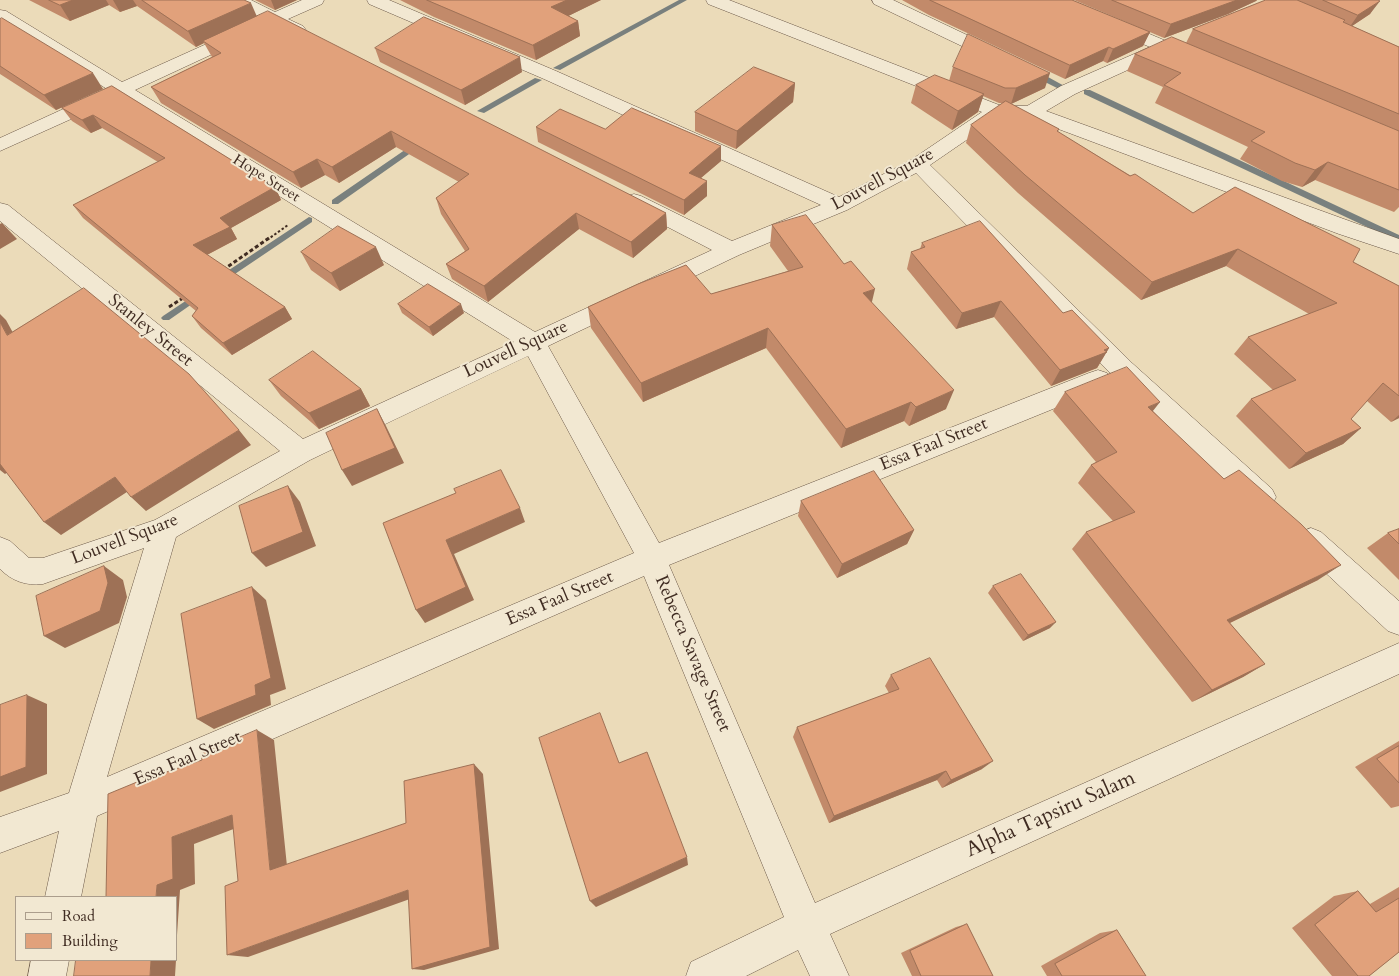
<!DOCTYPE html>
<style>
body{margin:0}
#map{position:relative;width:1399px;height:976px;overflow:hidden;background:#ebdbb9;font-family:Cardo,serif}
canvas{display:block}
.legend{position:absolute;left:15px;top:896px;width:162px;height:65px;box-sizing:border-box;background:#f2e8d2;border:1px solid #ab9d8c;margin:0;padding:6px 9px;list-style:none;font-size:15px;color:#402c22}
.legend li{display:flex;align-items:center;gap:10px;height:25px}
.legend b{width:25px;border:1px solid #ab9d8c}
</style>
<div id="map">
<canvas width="1399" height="976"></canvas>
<ul class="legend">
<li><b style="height:6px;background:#f2e8d2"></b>Road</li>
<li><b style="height:14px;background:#e1a17b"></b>Building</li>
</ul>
</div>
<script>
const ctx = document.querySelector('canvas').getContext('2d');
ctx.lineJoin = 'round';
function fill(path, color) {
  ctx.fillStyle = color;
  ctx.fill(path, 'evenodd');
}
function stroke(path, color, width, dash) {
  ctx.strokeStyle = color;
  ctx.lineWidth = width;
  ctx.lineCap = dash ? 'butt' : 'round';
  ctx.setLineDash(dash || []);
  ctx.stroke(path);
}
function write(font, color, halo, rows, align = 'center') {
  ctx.font = font + ' Cardo,serif';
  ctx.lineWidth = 4;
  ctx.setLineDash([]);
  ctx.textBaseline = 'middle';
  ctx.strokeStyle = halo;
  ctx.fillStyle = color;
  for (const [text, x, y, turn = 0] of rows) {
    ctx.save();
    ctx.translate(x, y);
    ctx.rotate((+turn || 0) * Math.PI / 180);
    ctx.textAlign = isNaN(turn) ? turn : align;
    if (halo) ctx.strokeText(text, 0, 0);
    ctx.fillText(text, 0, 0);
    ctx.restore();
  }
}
fill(new Path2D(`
 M679 0H687L560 70 553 68Z
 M1031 71H1037L1068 88 1061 90 1031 75Z
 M535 78 542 80 484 113 477 111Z
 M1084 90H1090L1399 235V242L1084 94Z
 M415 143 422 145 338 204H332V200Z
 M309 217 312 218V222L223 282H217V278Z
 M199 292 202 293V297L169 320H163L161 318 163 316Z`), '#79807e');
const minor = new Path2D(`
 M230 0H251L275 12 302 0H324L322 4 288 19 303 26 306 30 303 34C292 36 284 30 275 25L135 90 535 332 712 250 627 206 623 201 627 196 634 194 641 196 732 241 821 205 544 79 369 4 367 0H389L556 71 839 197 911 160 982 112 708 4 706 0H729L999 105 1027 106 1061 86 1150 47 1049 4 1047 0H1069L1197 54 1200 58 1197 62 1191 63 1185 62 1165 53 1075 94 1046 111 1399 239V254L1339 234 1029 118 1000 117 930 165 1132 363 1272 489 1276 497 1272 505 1262 509 1252 505 1114 377 916 173 847 210 739 255 548 346 659 543 1089 373 1098 370 1107 373 1111 380 1107 387 669 565 815 903 1399 643V674L830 934 849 976H810L798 950 746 976H686L691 962 784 917 644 576 97 816 81 897H45L59 831 0 853V817L69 793 144 548 43 584C26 586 12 581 0 569V537L10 541 29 558H43L155 520 280 451 0 221V203L8 205 303 439 514 342 120 97 0 151V138L107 89 0 22V10L6 11 122 82 262 19 232 4ZM528 356 634 553 107 777 176 537 310 460Z
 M872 0H893L1005 53 1008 57 1005 61 999 62 993 61 874 4Z
 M1311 528 1321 532 1399 601V635L1388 631 1301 550 1297 541 1301 532Z
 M31 960H69L66 976H28Z`);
stroke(minor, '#6b5848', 1);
stroke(new Path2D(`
 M267 240 288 225`), '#402c22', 2, [2.5, 2]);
stroke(new Path2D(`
 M223 270 269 238
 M169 307 183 298`), '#402c22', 3, [4, 2.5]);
fill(minor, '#f2e8d2');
fill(new Path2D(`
 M29 0H244L257 17 666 213 667 229 633 258 579 229 488 302 452 279 446 264 465 251 441 214 436 198 459 182 396 147 339 183 325 175 301 188 161 103 151 87 212 57 204 43 196 47 137 6 120 12 109 5 70 21Z
 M255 0H297L275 10Z
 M400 0H601L568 16 578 21 580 36 536 60 434 17Z
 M902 0H1072L1150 32 1143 46 1107 63 1103 61 1065 79 929 15Z
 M1074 0H1257L1256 1 1228 14 1164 38Z
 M1266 0H1378L1370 14 1352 26 1399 47V207L1394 212 1315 180 1302 187 1282 181 1240 159 1248 147 1155 103 1163 87 1127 71 1135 54 1186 43 1193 29Z
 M0 19 103 89 56 110 0 74Z
 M375 48 522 72 465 105 380 62Z
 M953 67 1045 88 1011 104 1059 129 1058 132 1193 213 1353 262 1399 286V418L1391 422 1367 401 1351 419 1361 428 1343 444 1289 469 1236 416 1251 399 1273 390 1234 354 1248 337 1309 314 1226 266 1141 300 1018 193 966 143 971 125 1003 103H999L983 96 978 112 952 130 911 103 916 85 949 81Z
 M795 83 793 102 736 149 695 131V112Z
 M112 86 275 187 281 200 231 228 237 239 207 255 285 307 292 319 232 355 201 328 192 316 196 311 83 218 73 205 158 162 102 128 91 133 72 121 62 108Z
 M536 127 605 129 721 146V161L701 178 707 196 684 215 538 142Z
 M772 225 872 303 946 409 909 426 904 421 841 448 766 348 643 402 591 328 588 307 711 294 788 271 770 246Z
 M922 243 1063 313 1109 348 1097 368 1051 386 994 317 956 329 907 269 911 252 920 249Z
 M301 252 384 265 340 291 311 270Z
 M398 304 464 313 433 336 402 313Z
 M269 380 361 389 370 406 319 429 281 396Z
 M1065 392 1153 411 1318 580 1230 623 1265 664 1243 677 1192 702 1072 549 1086 532 1113 521 1078 483 1091 465 1096 462 1053 411Z
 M801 501 914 530 907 544 837 578 798 516Z
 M1399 529V580L1367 548 1388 533Z
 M993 586 1050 628 1023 641 988 593Z
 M891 675 982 769 942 788 937 780 829 823 793 737 797 727 889 693 885 686Z
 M1399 741V806L1391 808 1355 767Z
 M1399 887V952L1369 976H1332L1292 928 1334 896 1358 891 1370 904Z
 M967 924 993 976H912L901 953 956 927Z
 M1117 930 1146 976H1047L1041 966 1100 933Z`), '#c28a6a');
fill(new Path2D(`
 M73 0H106L109 5 70 21 60 5Z
 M113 0H133L137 6 120 12Z
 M271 0H297L275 10Z
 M567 0H601L554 23 551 7Z
 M1237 0H1257L1256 1 1228 14 1164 38 1171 24Z
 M1380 1 1370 14 1349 28 1358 15Z
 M251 3 258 19 203 41 204 43 196 47 188 31Z
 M578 21 580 36 536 60 533 45Z
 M1150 32 1143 46 1107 63 1113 49Z
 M1109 47 1103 61 1065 79 1070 65Z
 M520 57 522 72 465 105 461 90Z
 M93 73 103 89 56 110 44 95Z
 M1050 73 1045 88 1011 104 1016 88Z
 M795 83 793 102 736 149 737 131Z
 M984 94 978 112 952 130 958 111Z
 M93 115 102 128 91 133 82 120Z
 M391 131 396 147 339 183 332 167Z
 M721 146V161L689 188V173Z
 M317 159 325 175 301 188 293 172Z
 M1328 162 1315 180 1302 187 1315 170Z
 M707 181V196L684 215V200Z
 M275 187 281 200 231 228 237 239 201 258 193 245 220 218Z
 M576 213 579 229 488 302 484 286Z
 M666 213 667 229 633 258 631 242Z
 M2 223 17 239 0 249V224Z
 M376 247 384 265 340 291 331 273Z
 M1238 249 1226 266 1141 300 1152 282Z
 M875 289 870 310 863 293Z
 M1001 301 994 317 956 329 962 313Z
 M461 304 464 313 433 336 429 327Z
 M285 307 292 319 232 355 223 343Z
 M0 314 6 320 23 351 7 335 0 322Z
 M768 328 766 348 643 402 641 383Z
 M1109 348 1097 368 1051 386 1060 370Z
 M361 389 370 406 319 429 309 413Z
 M954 390 946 409 909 426 916 407Z
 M911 402 904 421 841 448 846 429Z
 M1160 402 1145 421 1148 407Z
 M377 409 386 426 404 463 352 486 342 470Z
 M1399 415V418L1391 422Z
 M1361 428 1343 444 1289 469 1306 453Z
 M239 430 251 445 146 511 131 497Z
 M0 460 12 469 5 474 0 470Z
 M115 477 130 490 61 535 44 522Z
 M288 486 300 502 316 546 266 567 252 553Z
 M520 508 525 522 454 554 474 600 425 623 416 610 446 540Z
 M914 530 907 544 837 578 842 564Z
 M1341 565 1318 580 1207 634 1227 620Z
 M104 566 123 580 127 597 119 623 65 648 44 636Z
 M252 587 266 600 286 689 270 695 271 705 214 729 197 719 255 685Z
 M1056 622 1050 628 1023 641 1028 635Z
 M1265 664 1243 677 1192 702 1212 690Z
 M27 695 47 704V774L0 792V777Z
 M257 730 274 740 288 876 270 870Z
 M993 761 982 769 942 788 951 780Z
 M474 764 483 774 499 949 424 970 412 969Z
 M946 771 937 780 829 823 834 816Z
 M232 815 252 822 194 844 195 884 180 890 176 950V897H156L157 885 172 837Z
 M687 857 688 865 596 907 590 901Z
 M408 890 421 895 248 957 227 955Z
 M151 960H176L175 976H150Z`), '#9e7156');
const building = new Path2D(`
 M49 0H73L60 5Z
 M142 0H244L251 3 188 31Z
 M427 0H567L551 7 578 21 533 45Z
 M930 0H1072L1150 32 1113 49 1109 47 1070 65Z
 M1112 0H1237L1171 24Z
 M1266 0H1297L1345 20 1343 22 1399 47V114L1193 29Z
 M1323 0H1378L1380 1 1358 15Z
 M268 11 666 213 631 242 576 213 484 286 446 264 469 249 436 198 469 174 391 131 332 167 317 159 293 172 151 87 221 53 203 41Z
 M424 17 520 57 461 90 375 48Z
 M2 18 93 73 44 95 0 66V19Z
 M968 34 1050 73 1016 88H1005L953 67Z
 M1172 37 1399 131V190L1328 162 1315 170 1295 163 1251 141 1265 132 1164 85 1181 73 1135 54Z
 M754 67 795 83 737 131 695 112Z
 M935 75 984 94 958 111 916 85Z
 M112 86 275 187 220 218 230 227 193 245 285 307 223 343 192 316 198 308 73 205 165 158 93 115 82 120 62 108Z
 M1006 101 1059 129 1057 131 1130 176 1135 174 1193 213 1235 187 1360 249 1353 262 1399 286V396L1383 383 1351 419 1361 428 1306 453 1251 399 1296 380 1248 337 1337 303 1238 249 1152 282 1025 175 971 125Z
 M632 108 721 146 689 173 707 181 684 200 536 127 560 109 605 129Z
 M806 215 844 264 851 261 875 289 863 293 954 390 916 407 911 402 846 429 768 328 641 383 588 307 638 284 686 265 711 294 803 267 772 225Z
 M980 221 1063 313 1072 310 1109 348 1104 350 1107 352 1060 370 1001 301 962 313 911 252 925 247 922 243Z
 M338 226 376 247 331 273 301 252Z
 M428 284 461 304 429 327 398 304Z
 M84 288 189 374 239 430 131 497 115 477 44 522 0 464V322L7 335Z
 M313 351 361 389 309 413 269 380Z
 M1127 367 1160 402 1148 407 1224 479 1239 470 1301 524 1341 565 1227 620 1265 664 1212 690 1086 532 1135 512 1091 465 1117 452 1065 392Z
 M377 409 395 448 342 470 326 433Z
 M501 470 520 508 446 540 466 587 416 610 383 523 456 493 454 489Z
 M874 471 914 530 842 564 801 501Z
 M288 486 303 532 252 553 239 506Z
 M1399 529V544L1388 533Z
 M104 566 108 583 100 611 44 636 36 596Z
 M1021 574 1056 622 1028 635 993 586Z
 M252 587 271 678 255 685 256 695 197 719 181 614Z
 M930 658 993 761 951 780 946 771 834 816 797 727 899 689 891 675Z
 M27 695 26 767 0 777V705Z
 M600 713 619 763 647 752 687 857 590 901 539 738Z
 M257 730 270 870 406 823 404 781 474 764 490 947 412 969 408 890 227 955 225 886 238 881 232 815 172 837 173 879 157 885 156 897H106L108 794 137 782 202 760 201 754Z
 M1399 746V783L1377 759Z
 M1358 891 1376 912 1399 898V952L1369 976H1358L1315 925Z
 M967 924 993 976H921L910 951Z
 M1117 930 1146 976H1062L1055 964Z
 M76 960H151L150 976H74Z`);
fill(building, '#e1a17b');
stroke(building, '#9e7156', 1);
write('15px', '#402c22', '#f2e8d2', [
 ["Hope Street",266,179,32]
]);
write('18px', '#402c22', '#f2e8d2', [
 ["Louvell Square",883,180,-28],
 ["Stanley Street",150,331,39],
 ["Louvell Square",516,350,-25],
 ["Essa Faal Street",934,445,-22],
 ["Louvell Square",125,540,-21],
 ["Essa Faal Street",560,599,-23],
 ["Rebecca Savage Street",692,654,67],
 ["Essa Faal Street",188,759,-23]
]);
write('21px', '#402c22', '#f2e8d2', [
 ["Alpha Tapsiru Salam",1051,815,-24]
]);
</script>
